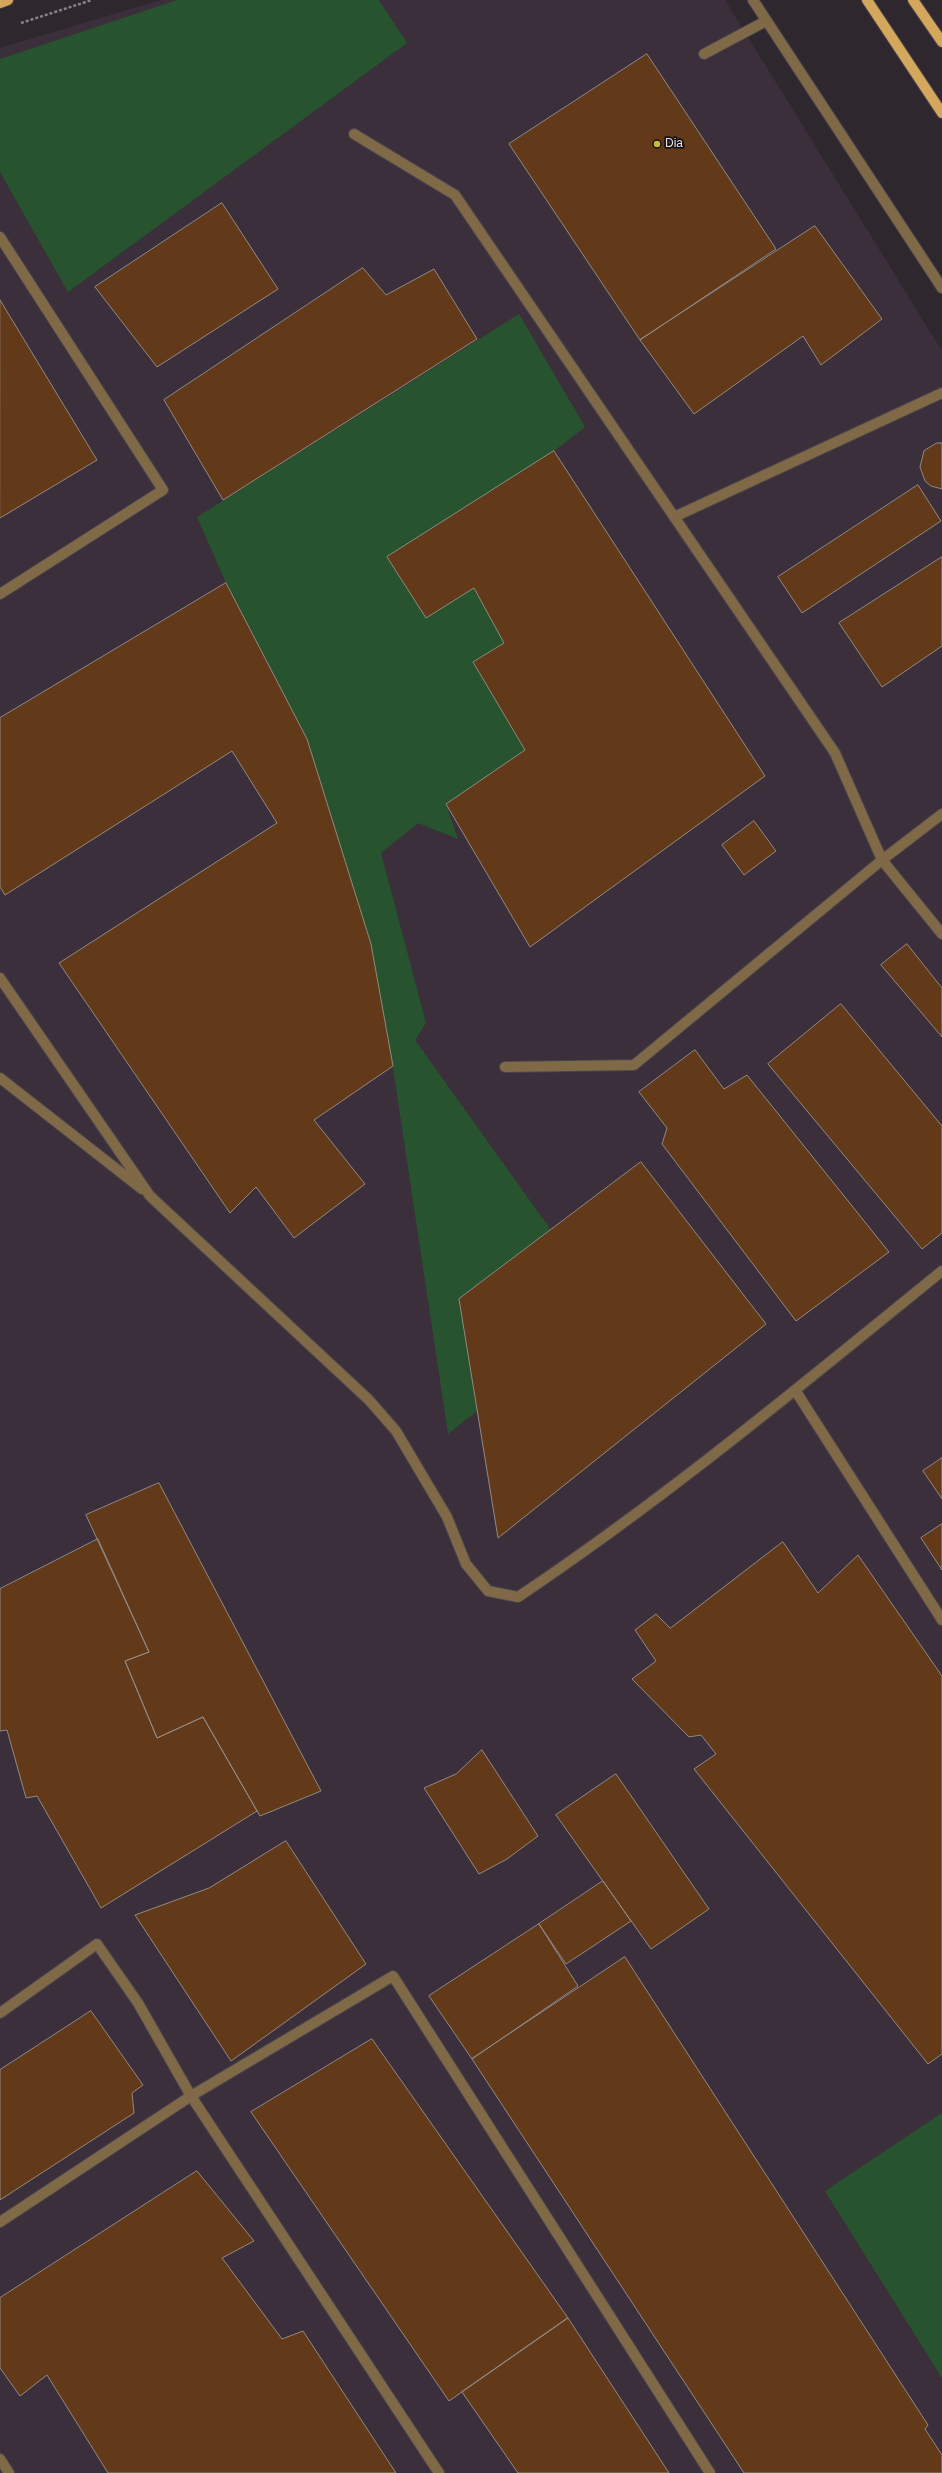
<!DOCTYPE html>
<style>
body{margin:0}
canvas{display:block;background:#2e282e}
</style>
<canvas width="942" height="2473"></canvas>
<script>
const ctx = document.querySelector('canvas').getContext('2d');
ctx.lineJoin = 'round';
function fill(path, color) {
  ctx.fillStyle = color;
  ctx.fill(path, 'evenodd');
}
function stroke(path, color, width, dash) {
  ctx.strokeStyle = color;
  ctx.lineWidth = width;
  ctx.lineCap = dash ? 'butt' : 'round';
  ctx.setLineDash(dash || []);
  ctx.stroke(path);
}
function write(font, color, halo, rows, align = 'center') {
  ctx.font = font + ' Arial,sans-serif';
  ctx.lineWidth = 3.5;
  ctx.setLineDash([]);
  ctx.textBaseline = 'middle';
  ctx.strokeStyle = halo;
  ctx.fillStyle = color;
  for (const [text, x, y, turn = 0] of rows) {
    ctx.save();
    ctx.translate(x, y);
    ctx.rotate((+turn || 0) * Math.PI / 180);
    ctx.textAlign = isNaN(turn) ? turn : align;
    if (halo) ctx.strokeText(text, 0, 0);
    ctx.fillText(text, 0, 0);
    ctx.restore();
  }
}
fill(new Path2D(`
 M161 0H725L942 351V2473H0V48Z`), '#3a2f3a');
fill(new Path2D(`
 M177 0H379L407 43 68 292 0 172V59Z
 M519 314 585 427 554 451 387 557 426 617 474 588 504 643 473 662 525 750 446 804 458 839 418 823 381 853 426 1023 415 1040 551 1230 459 1299 477 1411 448 1434 391 1055 307 739 226 583 197 517Z
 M942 2113V2378L825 2191Z`), '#27542e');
const building = new Path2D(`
 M647 54 776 249 640 340 509 144Z
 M222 203 278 289 157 367 95 287Z
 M815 226 882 319 821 365 803 336 694 414 640 340Z
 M363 268 386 295 434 269 477 339 223 500 164 400Z
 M0 300 97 460 0 518Z
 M937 443H942V489L931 486 925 481 920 467 924 451Z
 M554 451 765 776 530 947 446 804 525 750 473 662 504 643 474 588 426 618 387 557Z
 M918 485 941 521 802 613 778 577Z
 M942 557V646L882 687 839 623Z
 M226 583 307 739 371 944 393 1066 314 1120 365 1184 294 1238 256 1187 230 1213 59 963 277 823 232 751 5 895 0 887V718Z
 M754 821 776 851 744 875 722 845Z
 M907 944 942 988V1037L881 965Z
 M841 1004 942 1126V1233L922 1249 768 1064Z
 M695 1050 724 1089 747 1075 889 1252 796 1321 662 1144 667 1128 639 1092Z
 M641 1162 766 1324 498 1538 459 1299Z
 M942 1458V1499L923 1471Z
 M159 1483 321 1791 260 1816 203 1717 157 1738 125 1661 149 1652 86 1515Z
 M942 1524V1570L921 1538Z
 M98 1539 149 1652 125 1661 157 1738 203 1717 257 1811 101 1908 37 1796 26 1798 7 1730 0 1731V1589Z
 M783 1542 818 1593 858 1555 942 1676V2054L928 2064 694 1769 716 1754 701 1735 689 1737 632 1679 656 1661 635 1630 656 1614 670 1628Z
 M482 1750 538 1836 507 1859 479 1874 424 1788 456 1774Z
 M616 1774 709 1909 651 1949 556 1815Z
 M286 1841 366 1964 231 2061 135 1915 209 1888Z
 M603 1881 631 1921 566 1964 539 1924Z
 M539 1924 578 1986 472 2059 429 1996Z
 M625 1957 928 2425 925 2429 942 2455V2473H744L472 2059Z
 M91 2011 143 2085 132 2093 134 2113 0 2200V2070Z
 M372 2039 568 2318 449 2401 251 2112Z
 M197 2171 254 2241 222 2258 282 2339 303 2331 396 2473H108L47 2375 20 2396 0 2368V2298Z
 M568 2318 669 2473H518L462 2392Z`);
fill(building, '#633a19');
stroke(building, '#928982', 1);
const minor = new Path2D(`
 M753 0 942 288
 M704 54 766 21
 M354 134 455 195 835 753 882 860 942 934
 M0 237 163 490 0 594
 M674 517 942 393
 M0 978 150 1196 369 1400 396 1431 447 1517 466 1564 488 1591 518 1597C666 1498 804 1383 942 1271
 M505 1067 634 1065 882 860 942 814
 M0 1078 142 1189
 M795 1390 942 1620
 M0 2013 97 1944 138 2003 191 2096 439 2473
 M0 2222 191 2096 393 1976 710 2473
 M0 2459 9 2473`);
const major = new Path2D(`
 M867 0 942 113
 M913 0 942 42
 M0 3 8 0`);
stroke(minor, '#4c464c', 12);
stroke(major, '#4c464c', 12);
stroke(new Path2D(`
 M21 23 92 0`), '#878187', 2.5, [3, 2]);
stroke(minor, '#7f6947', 10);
stroke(major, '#d4a75d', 10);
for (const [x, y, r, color] of [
 [657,144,4,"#c7bb3b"]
]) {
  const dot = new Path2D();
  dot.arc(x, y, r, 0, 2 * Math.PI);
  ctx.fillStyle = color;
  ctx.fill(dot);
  stroke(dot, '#151215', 1.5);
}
write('12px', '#e7e2e7', '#151215', [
 ["Dia",665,144]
], 'left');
</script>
